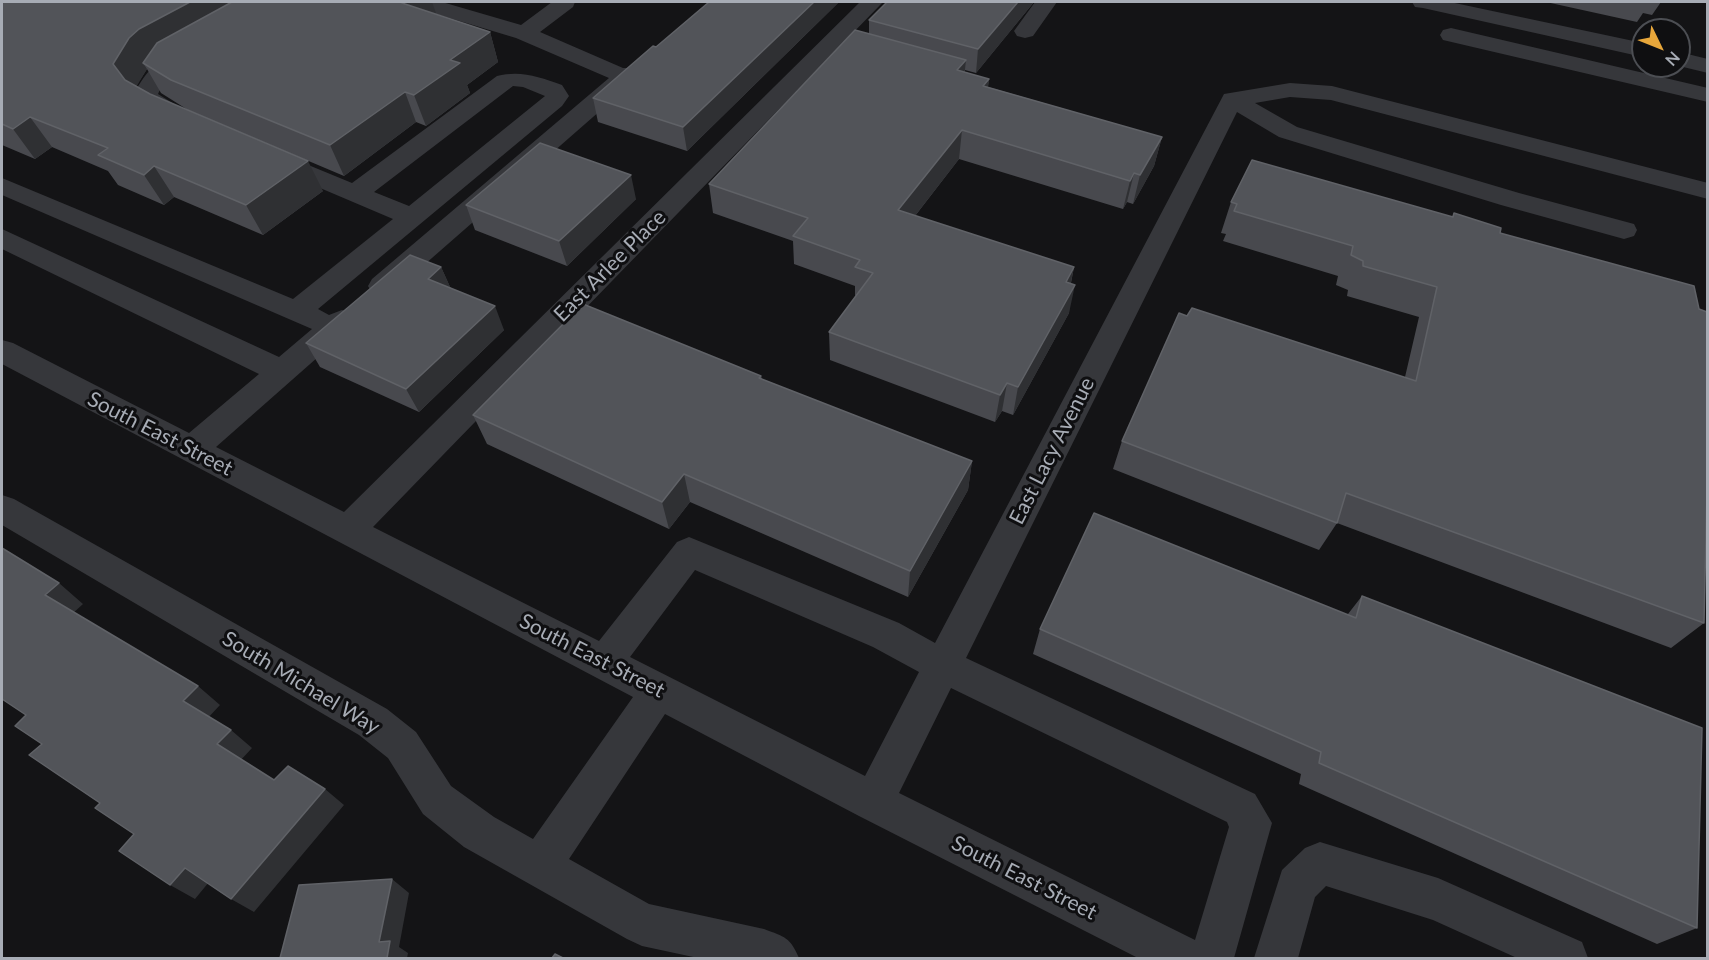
<!DOCTYPE html>
<style>
body{margin:0}
#map{position:relative;width:1709px;height:960px;overflow:hidden;background:#141416;font-family:Lato,sans-serif}
canvas{display:block}
.frame{position:absolute;inset:0;border:3px solid #a7acb5;pointer-events:none}
.north{position:absolute;left:1631px;top:18px;width:60px;height:60px;box-sizing:border-box;background:#0f0f11;border:2px solid #4c4e53;border-radius:50%;rotate:133deg;font-size:16px;font-weight:700;line-height:24px;text-align:center;color:#a7acb5}
.north::after{content:'';display:block;margin:auto;width:21px;height:27px;background:#e8a73b;clip-path:polygon(50% 0,100% 100%,50% 72%,0 100%)}
</style>
<div id="map">
<canvas width="1709" height="960"></canvas>
<div class="frame"></div>
<div class="north">N</div>
</div>
<script>
const ctx = document.querySelector('canvas').getContext('2d');
ctx.lineJoin = 'round';
function fill(path, color) {
  ctx.fillStyle = color;
  ctx.fill(path, 'evenodd');
}
function stroke(path, color, width, dash) {
  ctx.strokeStyle = color;
  ctx.lineWidth = width;
  ctx.lineCap = dash ? 'butt' : 'round';
  ctx.setLineDash(dash || []);
  ctx.stroke(path);
}
function write(font, color, halo, rows, align = 'center') {
  ctx.font = font + ' Lato,sans-serif';
  ctx.lineWidth = 6;
  ctx.setLineDash([]);
  ctx.textBaseline = 'middle';
  ctx.strokeStyle = halo;
  ctx.fillStyle = color;
  for (const [text, x, y, turn = 0] of rows) {
    ctx.save();
    ctx.translate(x, y);
    ctx.rotate((+turn || 0) * Math.PI / 180);
    ctx.textAlign = isNaN(turn) ? turn : align;
    if (halo) ctx.strokeText(text, 0, 0);
    ctx.fillText(text, 0, 0);
    ctx.restore();
  }
}
fill(new Path2D(`
 M411 2H442L521 25 552 2H575L573 7 540 32 623 68H637L641 73 633 82 392 293 382 296 372 293 368 286 372 279 609 78 516 38 413 7Z
 M860 2H883L373 527 599 641 677 542 689 537 899 623 935 643 1224 94 1290 83 1332 86 1708 183V199L1331 100 1290 97 1255 103 1297 127 1519 193 1634 224 1637 230 1634 236 1624 239 1501 205 1279 137 1237 112 966 658 1255 794 1272 823 1234 958H1138L859 816 665 714 569 859 649 904 764 929C785 937 790 937 799 958H698L642 946 627 939 464 847 423 814 388 758 359 735 2 525V495L14 499 387 709 416 732 451 786 494 817 533 839 633 697 2 364V340L13 343 189 433 259 374 2 249V229L279 357 312 329 2 195V178L293 299 393 219 266 165 262 160 266 155 275 152 284 155 352 183 497 76C521 70 539 77 562 85L569 96 562 106 318 309 329 315 342 310 352 313 357 320 352 327 216 447 344 512ZM513 86 523 87 545 96 409 206 374 192ZM695 570 873 647 919 672 865 776 630 657ZM951 688 1227 822 1229 827 1195 940 899 793Z
 M1035 2H1057L1033 36 1025 38 1017 36 1014 31Z
 M1412 2H1450L1643 43V57L1423 8 1415 7Z
 M1451 28 1708 88V102L1443 40 1440 35 1443 30Z
 M188 46 196 48 199 53C188 70 169 70 158 94L190 114 193 119 190 124C169 129 146 110 134 94 145 72 163 52 188 46Z
 M1679 52 1708 59V73L1679 66Z
 M1320 842 1438 878 1582 942 1588 958H1517L1433 920 1326 886 1315 897 1298 958H1254L1282 870 1305 848Z`), '#36373b');
fill(new Path2D(`
 M2 2 436 15 490 32 498 62 467 85 470 93 426 126 416 122 344 176 188 110 161 93 147 69 136 86 323 191 263 235 174 197 164 205 118 185 108 171 52 147 35 159 2 145Z
 M709 2H839L687 151 598 122 593 98 656 47Z
 M887 2H1034L976 73 965 70V72L989 79 988 87 1162 137 1154 166 1133 204 1127 202 1123 209 959 159 915 216 1074 267 1071 283 1069 313 1013 415 1002 411 995 422 830 360 829 332 856 296 855 295V286L794 264 793 241 713 213 709 184 869 34V20Z
 M1546 2H1661L1652 15 1643 13 1637 22Z
 M636 199 567 266 475 230 466 205Z
 M1231 202 1452 217 1454 213 1500 233 1704 623 1671 648 1337 523 1319 550 1113 469 1122 441 1405 377 1419 317 1347 296 1348 290 1336 285 1338 276 1223 241 1226 234 1221 233Z
 M441 267 450 287 504 330 419 412 320 367 306 343Z
 M761 376 762 379 972 461 968 490 908 597 690 502 669 529 487 444 473 415Z
 M1362 596 1697 928 1657 944 1299 784 1301 774 1033 654 1040 629 1348 614Z`), '#48494e');
fill(new Path2D(`
 M190 2H257L143 63 147 69 132 94 113 64 129 38 139 29Z
 M405 2H432L437 16 402 3Z
 M814 2H839L687 151 683 127Z
 M1018 2H1034L976 73 978 49Z
 M490 32 498 62 467 85 470 93 426 126 414 95 450 60Z
 M966 60 963 88 957 70Z
 M989 79 985 107 983 86Z
 M405 92 416 122 344 176 330 145Z
 M30 117 52 147 35 159 13 129Z
 M962 130 959 159 897 239 898 210Z
 M1162 137 1154 166 1133 204 1140 175Z
 M308 161 323 191 263 235 246 205Z
 M154 166 174 197 164 205 144 175Z
 M1134 173 1127 202 1123 209 1130 181Z
 M631 175 636 199 567 266 559 241Z
 M441 267 452 291 428 279Z
 M1074 267 1068 296 1066 282Z
 M1075 285 1069 313 1013 415 1018 387Z
 M495 306 504 330 419 412 406 389Z
 M1007 383 1002 411 995 422 1000 395Z
 M972 461 968 490 908 597 910 571Z
 M684 474 690 502 669 529 662 502Z
 M59 583 83 604 71 615 45 595Z
 M198 686 220 705 206 720 183 701Z
 M231 730 252 748 239 762 217 744Z
 M325 789 344 805 254 912 231 899Z
 M185 868 209 882 195 899 170 885Z
 M392 879 409 893 399 947 408 953 407 958H387L379 942Z`), '#2f3033');
const building = new Path2D(`
 M2 2H190L139 29 129 38 113 64 125 80 150 94 308 161 246 205 154 166 144 175 98 155 108 148 30 117 13 129 2 124Z
 M232 2H405L402 3 490 32 450 60 460 63 414 95 405 92 330 145 171 80 143 63 157 43Z
 M709 2H814L683 127 593 98 653 46 656 47Z
 M887 2H1018L978 49 869 20Z
 M855 30 966 60 957 70 989 79 983 86 1162 137 1140 175 1134 173 1130 181 962 130 898 210 1074 267 1066 282 1075 285 1018 387 1007 383 1000 395 829 332 873 273 855 267 860 260 793 236 808 218 709 184Z
 M540 143 631 175 559 241 466 205Z
 M1252 160 1453 217 1454 213 1501 228 1500 233 1694 286 1699 309 1707 312V490L1704 623 1346 493 1337 523 1122 441 1179 313 1187 316 1192 308 1416 381 1437 287 1363 266V261L1351 255 1353 246 1234 211 1237 204 1231 202Z
 M410 255 441 267 428 279 495 306 406 389 306 343Z
 M583 304 761 376 759 378 972 461 910 571 684 474 662 502 473 415Z
 M1094 513 1356 618 1362 596 1702 728 1697 928 1319 763 1321 752 1040 629Z
 M2 548 59 583 45 595 198 686 183 701 231 730 217 744 274 780 288 766 325 789 231 899 185 868 170 885 119 851 134 834 95 808 100 803 29 755 42 744 15 726 26 715 2 699Z
 M392 879 379 942 390 941 387 958H280L299 885Z
 M555 954 563 958H552Z`);
fill(building, '#525459');
stroke(building, '#606267', 1.5);
write('21px', '#a7acb5', '#0f0f11', [
 ["East Arlee Place",610,266,-45],
 ["South East Street",160,434,27],
 ["East Lacy Avenue",1052,451,-63],
 ["South East Street",592,656,27],
 ["South Michael Way",301,683,31],
 ["South East Street",1024,878,27]
]);
</script>
